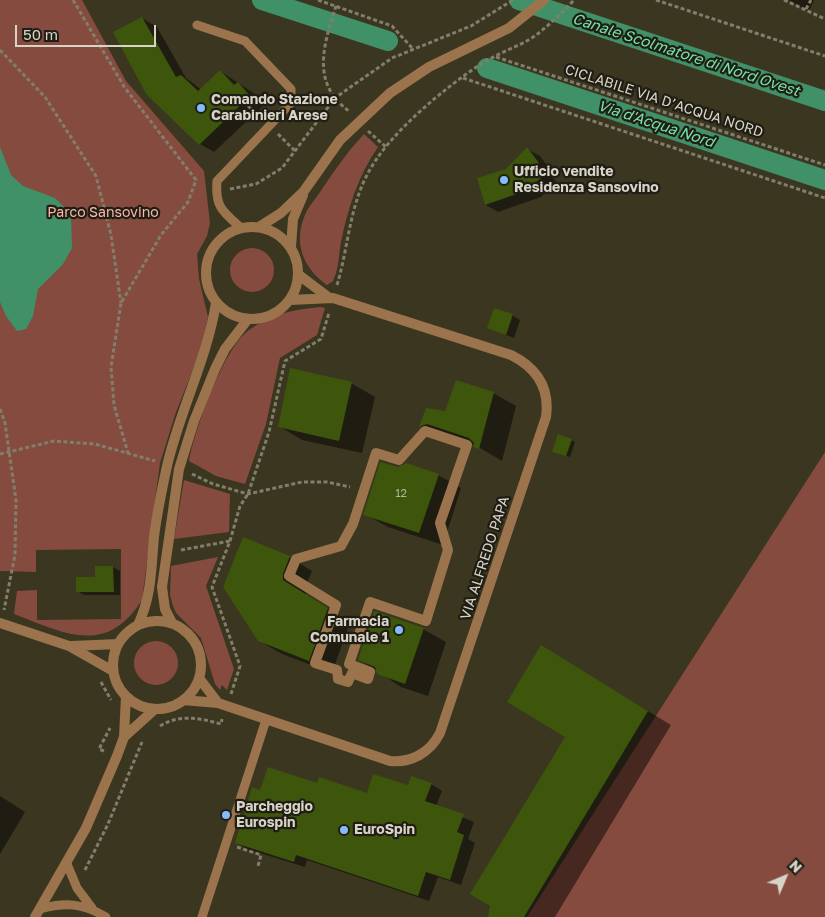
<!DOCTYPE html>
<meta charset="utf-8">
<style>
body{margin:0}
#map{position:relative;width:825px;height:917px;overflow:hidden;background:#3b3620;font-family:"Golos Text",sans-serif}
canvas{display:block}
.north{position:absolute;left:760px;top:852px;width:50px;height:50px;-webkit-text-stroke:4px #201d14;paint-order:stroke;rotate:45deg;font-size:14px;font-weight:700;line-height:20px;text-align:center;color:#d7d4c7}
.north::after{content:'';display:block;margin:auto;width:18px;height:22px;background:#d7d4c7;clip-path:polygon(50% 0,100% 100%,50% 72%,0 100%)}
.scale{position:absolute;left:15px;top:25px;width:141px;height:22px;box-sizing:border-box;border:2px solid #d7d4c7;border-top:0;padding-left:6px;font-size:15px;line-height:18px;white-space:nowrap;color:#d7d4c7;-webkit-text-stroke:4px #201d14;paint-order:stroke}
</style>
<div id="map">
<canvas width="825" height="917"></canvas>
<div class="north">N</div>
<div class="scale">50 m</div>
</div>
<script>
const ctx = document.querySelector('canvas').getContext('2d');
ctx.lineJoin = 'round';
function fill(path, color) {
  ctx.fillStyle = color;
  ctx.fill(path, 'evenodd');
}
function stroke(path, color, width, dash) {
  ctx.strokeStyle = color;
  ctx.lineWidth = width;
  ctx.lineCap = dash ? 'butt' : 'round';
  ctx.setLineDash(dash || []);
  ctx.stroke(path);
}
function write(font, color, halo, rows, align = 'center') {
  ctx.font = font + ' "Golos Text",sans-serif';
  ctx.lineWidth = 4.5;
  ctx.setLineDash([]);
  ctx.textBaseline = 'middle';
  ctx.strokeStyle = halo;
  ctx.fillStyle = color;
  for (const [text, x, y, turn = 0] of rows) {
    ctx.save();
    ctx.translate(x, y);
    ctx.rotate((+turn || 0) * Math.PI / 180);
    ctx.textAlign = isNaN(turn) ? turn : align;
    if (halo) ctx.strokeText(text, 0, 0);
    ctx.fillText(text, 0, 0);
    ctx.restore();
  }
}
fill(new Path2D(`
 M0 0H82L126 81 204 171 210 223 207 236 197 254 199 279 208 317 201 350 176 412 160 463 142 600C106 657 64 633 14 614L17 591 37 590V620L121 619V549L36 550V572L0 571Z
 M364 134 378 147C358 176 348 208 341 242 339 253 339 263 336 273L333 281 327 285C303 268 293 243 305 215 308 206 317 198 322 189 335 170 348 151 364 134Z
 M230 270a22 22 0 1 1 44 0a22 22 0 1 1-44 0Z
 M321 307 325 308 317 335 280 358 266 424 245 484 216 476 189 461C195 429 223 349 249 330 271 314 295 309 321 307Z
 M825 452V917H527Z
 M184 480 230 494 229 532 174 539Z
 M218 557 206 586 234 669 227 690 222 685 220 690 215 684 201 638 176 613 173 606 170 595 171 566Z
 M134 663a22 22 0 1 1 44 0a22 22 0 1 1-44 0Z`), '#864b3f');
fill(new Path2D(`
 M0 147 11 175 23 186 55 198 65 208 71 218 72 248 63 264 38 289 33 316 26 329 17 331 6 316 0 302Z`), '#419168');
fill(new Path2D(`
 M788 0H814L809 11Z
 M142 18 157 27 186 78 202 90 220 71 252 92 264 105 214 152 200 144Z
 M527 149 540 156 551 171 548 174 556 181 541 197 498 212 486 205 506 170Z
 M512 315 520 320 514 338 489 328Z
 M351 383 375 397 362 453 302 440 279 426Z
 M493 393 516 406 502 461 475 445 451 437 444 440 421 427 427 410 446 412Z
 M571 440 575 442 570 457 557 453Z
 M398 468 438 475 461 488 443 545 388 527 365 514Z
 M289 557 312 571 305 588 306 595 350 622 332 673 282 654 258 640Z
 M113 567 120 571V595H84L77 591Z
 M423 629 446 642 428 696 401 687 359 659Z
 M564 660 671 725 555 917H496L491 905 566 737Z
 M431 784 442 791 436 806 474 822 468 839 475 843 461 885 438 877 429 901 307 860 305 867 247 849 236 842 261 791 318 785 368 794Z
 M0 796 25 812 0 854Z`), '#0007');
stroke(new Path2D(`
 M262 0 388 41
 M519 0 825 101
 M487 68 825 180`), '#419168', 20);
fill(new Path2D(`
 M142 17 176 77 181 75 198 91 220 70 234 85 238 82 250 96 199 145 146 94 113 32Z
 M527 147 539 163 536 166 545 174 528 190 485 205 477 178 506 169Z
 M494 308 513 314 506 335 487 328Z
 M290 368 352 382 339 441 278 427Z
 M456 380 494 392 479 449 473 447 474 443 469 438 427 424 419 427 426 408 445 411Z
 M558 434 572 439 566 456 552 452Z
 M380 462 398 467 406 463 439 474 419 533 363 515Z
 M243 537 290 556 283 574V580L328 608 309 661 258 641 223 587Z
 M95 566H113L114 592H76V577H95Z
 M374 611 424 628 405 684 377 674 375 667 358 660Z
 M541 645 648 711 524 917H488L490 906 470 894 565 737 507 702Z
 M268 767 317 783 319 777 367 793 373 774 408 785 411 776 432 783 425 801 464 814 457 832 464 835 450 880 426 872 418 896 296 855 294 862 235 843 252 787 260 790Z`), '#3d560b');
stroke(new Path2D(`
 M73 0 125 88 196 180 188 202 161 235 121 303 111 367 114 405 128 453
 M318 0 392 26 413 49
 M656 0 825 56
 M784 0 825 19
 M336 6C327 35 313 72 336 99 340 104 345 108 350 112
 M806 9 811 0
 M0 50 45 97 96 176 111 235 121 303
 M496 57 825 165
 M463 78 825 198
 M248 106 261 118
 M368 131 386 147
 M278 134 295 151
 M230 189 256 184 282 168 335 98 392 58 471 26 513 0
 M337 285C348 249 349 210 367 175 387 135 443 89 481 64 498 53 518 47 535 36 549 25 562 13 574 0
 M0 409 5 423 16 500 15 555 4 610
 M0 454 54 441 95 444 155 461
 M192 474 213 484 248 494 302 482H327L350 487
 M181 550 230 541
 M101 682 111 700
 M231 694 240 666 212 587 230 541 240 506 248 494 269 432 285 361 321 339 329 313
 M160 726C179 714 200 718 221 724L222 719
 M104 751 99 749 110 728
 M237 847 261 855 258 866
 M85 870 108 824 142 742`), '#827e6c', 3, [4, 2.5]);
stroke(new Path2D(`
 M197 25 245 41 291 89V103L217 181C215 207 222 211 241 228
 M67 864 77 888 92 908
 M40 909C65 902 83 903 106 917
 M202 917 266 720`), '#9b734d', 9);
stroke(new Path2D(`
 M206 273a46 46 0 1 1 92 0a46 46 0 1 1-92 0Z
 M259 227 281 213 304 191 340 140 390 93 429 67 509 28 544 0
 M291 247 293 219 303 195
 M299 275 328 297
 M425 431 467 445 440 523 448 550 426 621 370 602 349 664 370 672 368 679 352 673 348 682 338 679 337 670 315 663 336 605 289 576 296 559 341 546 353 524 376 453 399 460Z
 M113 665a44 44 0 1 1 88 0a44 44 0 1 1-88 0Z
 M0 623 69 646 113 671
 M172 623 165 609 162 587 179 469 194 421 215 369 225 349 248 319
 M138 625C152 595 151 569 154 537 157 513 162 489 167 466 180 410 207 359 216 303
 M72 646 118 644
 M199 678 218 703
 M183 700 218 703 390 761C411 763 430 753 440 733L546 417C550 388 537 368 511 355L333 298 290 300
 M124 737 155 709
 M35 917 86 828 117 756 124 737 126 696`), '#9b734d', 10);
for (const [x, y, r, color] of [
 [201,108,5,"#85bbfb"],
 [504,180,5,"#85bbfb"],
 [399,630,5,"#85bbfb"],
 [226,815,5,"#85bbfb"],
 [344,830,5,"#85bbfb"]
]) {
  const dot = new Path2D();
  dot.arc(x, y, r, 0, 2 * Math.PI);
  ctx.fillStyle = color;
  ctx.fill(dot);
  stroke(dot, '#201d14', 2);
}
write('11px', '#b0b498', null, [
 ["12",401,494]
]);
write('bold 14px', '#d7d4c7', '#201d14', [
 ["Comando Stazione",211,100],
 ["Carabinieri Arese",211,116],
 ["Ufficio vendite",514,172],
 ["Residenza Sansovino",514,188],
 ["Farmacia",389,622,"right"],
 ["Comunale 1",389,638,"right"],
 ["Parcheggio",236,807],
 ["Eurospin",236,823],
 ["EuroSpin",354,830]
], 'left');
write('14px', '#d7d4c7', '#201d14', [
 ["CICLABILE VIA D’ACQUA NORD",664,101,18],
 ["VIA ALFREDO PAPA",485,558,-72]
]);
write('14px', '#f9b8a9', '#201d14', [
 ["Parco Sansovino",103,213]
]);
write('italic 15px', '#74e1a7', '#201d14', [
 ["Canale Scolmatore di Nord Ovest",686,55,18],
 ["Via d'Acqua Nord",656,124,18]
]);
</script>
